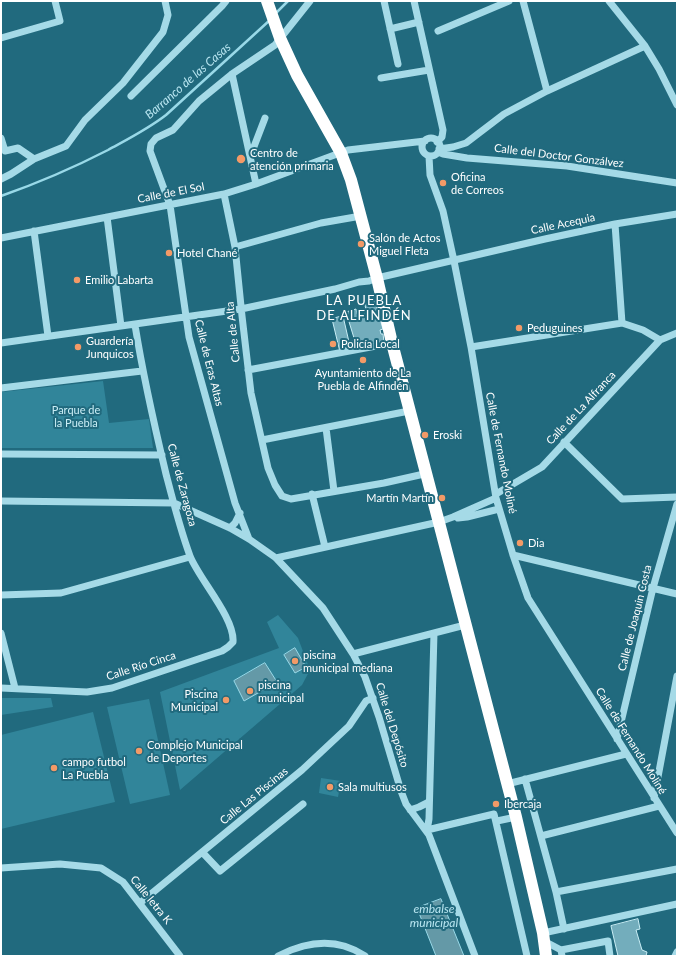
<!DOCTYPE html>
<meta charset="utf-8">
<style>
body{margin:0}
#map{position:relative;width:678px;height:957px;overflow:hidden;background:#216a7e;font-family:Lato,sans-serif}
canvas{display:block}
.frame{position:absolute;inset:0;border:2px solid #fff;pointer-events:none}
</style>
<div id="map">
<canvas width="678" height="957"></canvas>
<div class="frame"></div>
</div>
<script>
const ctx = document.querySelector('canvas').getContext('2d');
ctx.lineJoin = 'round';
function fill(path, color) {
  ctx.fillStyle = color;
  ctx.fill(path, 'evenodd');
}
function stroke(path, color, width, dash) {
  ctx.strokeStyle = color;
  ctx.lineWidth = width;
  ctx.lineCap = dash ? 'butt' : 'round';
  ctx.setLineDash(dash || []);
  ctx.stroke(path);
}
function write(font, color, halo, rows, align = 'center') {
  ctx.font = font + ' Lato,sans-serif';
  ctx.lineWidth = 4;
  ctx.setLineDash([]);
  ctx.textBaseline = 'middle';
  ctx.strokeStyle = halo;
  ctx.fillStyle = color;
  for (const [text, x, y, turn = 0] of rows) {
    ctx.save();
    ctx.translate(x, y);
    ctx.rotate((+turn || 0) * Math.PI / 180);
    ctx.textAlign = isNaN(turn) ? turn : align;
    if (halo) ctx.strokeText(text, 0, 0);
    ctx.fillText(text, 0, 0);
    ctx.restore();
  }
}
fill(new Path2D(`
 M103 381 109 423 149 419 153 448H1V392Z
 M278 615 298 638 310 670 302 685 180 790 160 692 279 648 267 622Z
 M1 698H51L53 707 1 715Z
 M149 699 170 795 130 804 107 707Z
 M93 712 115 802 1 829V735Z
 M321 778 341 781 338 797 319 793Z`), '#31859a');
const water = new Path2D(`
 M295 648 306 667 295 673 284 655Z
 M265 663 277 682 244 701 234 681Z
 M441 899 464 956H436L417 908Z`);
fill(water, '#6499a7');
stroke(water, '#99d9e8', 1);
stroke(new Path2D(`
 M276 13 288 1
 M1 196C38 183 73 168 108 150 128 139 148 129 166 115L270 20`), '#99d9e8', 2.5);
const building = new Path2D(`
 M375 301 383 329 380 330 381 334H383L384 342 361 347 360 342H357L356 338H354L346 312 356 309 357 314H358L359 311 366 310 365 305Z
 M343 316 349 342 356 340 357 342H360L361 347 340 352 332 319Z
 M638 919 640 929 636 930 642 950 647 952 646 956H618L611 926Z`);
fill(building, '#73adbc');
stroke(building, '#c9edf5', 1);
stroke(new Path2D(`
 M384 1 398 64
 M414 1 443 130 442 137 437 142
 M523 1 547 91
 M609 1 645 46 659 69 677 105
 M390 29 419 22
 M438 31 509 1
 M1 38 60 21 55 1
 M232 74 256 184
 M381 78 429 70
 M131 96 222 6 226 1
 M1 138 5 151 18 148 34 159
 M422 147a9 9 0 1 1 18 0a9 9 0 1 1-18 0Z
 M439 149 453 147 466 143 504 114 547 91 645 46
 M438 152 443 154 467 158 567 166 677 183
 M429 156 430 175 443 211 454 261 471 347 496 498 513 555 528 598 677 833
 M250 157 265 118
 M1 179 11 174 34 159 66 146 85 120 123 83 163 32 168 15 165 1
 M224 194 235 247 242 316 251 393 268 468 275 485 282 496 291 499 384 483 424 474 427 477
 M107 217 121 326
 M615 224 622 323
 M34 231 48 336
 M1 238 224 194 256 184 348 150 425 141
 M235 247 321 223 361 216
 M1 343 241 309 335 289 359 282 369 281 377 278 545 239 615 224 677 214
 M471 347 622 323 643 330 660 340
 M248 370 392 343
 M1 388 142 371
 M326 428 334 491
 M262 440 409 411
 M564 442 622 499 677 497
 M1 454 162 455
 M312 494 325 547
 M496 494 542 467 660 340 677 333
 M1 501 174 503 230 528 249 539 276 558 323 608 353 654 365 677 379 717 401 791 406 804 429 835 475 956
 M458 518 467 517 499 509
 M230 528 235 523 240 513
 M249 539 235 503 189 337 170 205 150 151 151 144 156 138 173 130 199 101 232 74 275 45 310 1
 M513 555 677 594
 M276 558 439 522 453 517 496 498
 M1 595 61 593 190 557
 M1 633 15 688
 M353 654 465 625
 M1 688 87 692 112 688 222 651 228 647 233 642C235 618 199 579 190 556 180 529 173 501 166 474 154 424 143 375 135 325
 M617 739 653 588 677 504
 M525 779 556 892 564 929
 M507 784 626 754
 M654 798 677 676
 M410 810 419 807 429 802
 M497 821 516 817
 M427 830 494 814 527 956
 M427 830 429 819 434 633
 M541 836 659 806
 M202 852 220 871 303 804
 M1 868 60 864 101 868 123 882 180 956
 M556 892 677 869
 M140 903 302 770 349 726 366 701 373 698
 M543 933 677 904
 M544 941 561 950 562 956
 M561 950 608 941 610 956
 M278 956C307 941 337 937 365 956
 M675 956 677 952`), '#a5dae7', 7);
stroke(new Path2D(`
 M267 1 280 38 297 75 341 153 351 180 377 278 392 343 516 817 543 933 546 956`), '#fff', 12);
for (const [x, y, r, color] of [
 [241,159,5,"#f39a67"],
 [443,183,4,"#f39a67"],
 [361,244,4,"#f39a67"],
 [169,253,4,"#f39a67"],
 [77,280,4,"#f39a67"],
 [519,328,4,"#f39a67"],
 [333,344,4,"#f39a67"],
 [78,347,4,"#f39a67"],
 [363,360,4,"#f39a67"],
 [425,435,4,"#f39a67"],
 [442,498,4,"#f39a67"],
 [520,543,4,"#f39a67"],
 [295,661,4,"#f39a67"],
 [250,691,4,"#f39a67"],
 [226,700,4,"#f39a67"],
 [139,751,4,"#f39a67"],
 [54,768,4,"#f39a67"],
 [330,787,4,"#f39a67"],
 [496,804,4,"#f39a67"]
]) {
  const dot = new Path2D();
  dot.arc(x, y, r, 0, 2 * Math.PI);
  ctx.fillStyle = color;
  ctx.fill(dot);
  stroke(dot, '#216a7e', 1.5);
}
write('11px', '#fff', '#216a7e', [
 ["Centro de",250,153],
 ["atención primaria",250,166],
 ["Oficina",451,177],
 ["de Correos",451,190],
 ["Salón de Actos",369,238],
 ["Miguel Fleta",369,251],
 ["Hotel Chané",177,253],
 ["Emilio Labarta",85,280],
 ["Peduguines",527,328],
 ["Guardería",86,341],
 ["Junquicos",86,354],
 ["Policía Local",341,344],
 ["Ayuntamiento de La",363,373,"center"],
 ["Puebla de Alfindén",363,386,"center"],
 ["Eroski",433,435],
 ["Martín Martín",434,498,"right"],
 ["Dia",528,543],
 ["piscina",303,655],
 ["municipal mediana",303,668],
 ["piscina",258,685],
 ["municipal",258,698],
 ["Piscina",218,694,"right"],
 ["Municipal",218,707,"right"],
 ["Complejo Municipal",147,745],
 ["de Deportes",147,758],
 ["campo futbol",62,762],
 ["La Puebla",62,775],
 ["Sala multiusos",338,787],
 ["Ibercaja",504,804]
], 'left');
write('11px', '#fff', '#216a7e', [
 ["Calle del Doctor Gonzálvez",559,156,7],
 ["Calle de El Sol",171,193,-11],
 ["Calle Acequia",563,224,-12],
 ["Calle de Alta",233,332,-96],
 ["Calle de Eras Altas",209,363,76],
 ["Calle de La Alfranca",581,408,-47],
 ["Calle de Fernando Moliné",501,453,79],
 ["Calle de Zaragoza",182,485,75],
 ["Calle de Joaquin Costa",635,618,-76],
 ["Calle Río Cinca",141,666,-18],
 ["Calle del Depósito",392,725,73],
 ["Calle de Fernando Moliné",631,741,58],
 ["Calle Las Piscinas",254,796,-39],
 ["Calle letra K",151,900,51]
]);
write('11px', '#c9edf5', '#216a7e', [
 ["Parque de",76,410],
 ["la Puebla",76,423]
]);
write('italic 12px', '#b9e6f1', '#216a7e', [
 ["Barranco de las Casas",188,81,-41],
 ["embalse",434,909],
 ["municipal",434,923]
]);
ctx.letterSpacing = '1px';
write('13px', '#fff', '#216a7e', [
 ["LA PUEBLA",364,301],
 ["DE ALFINDÉN",364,316]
]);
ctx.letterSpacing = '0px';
</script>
